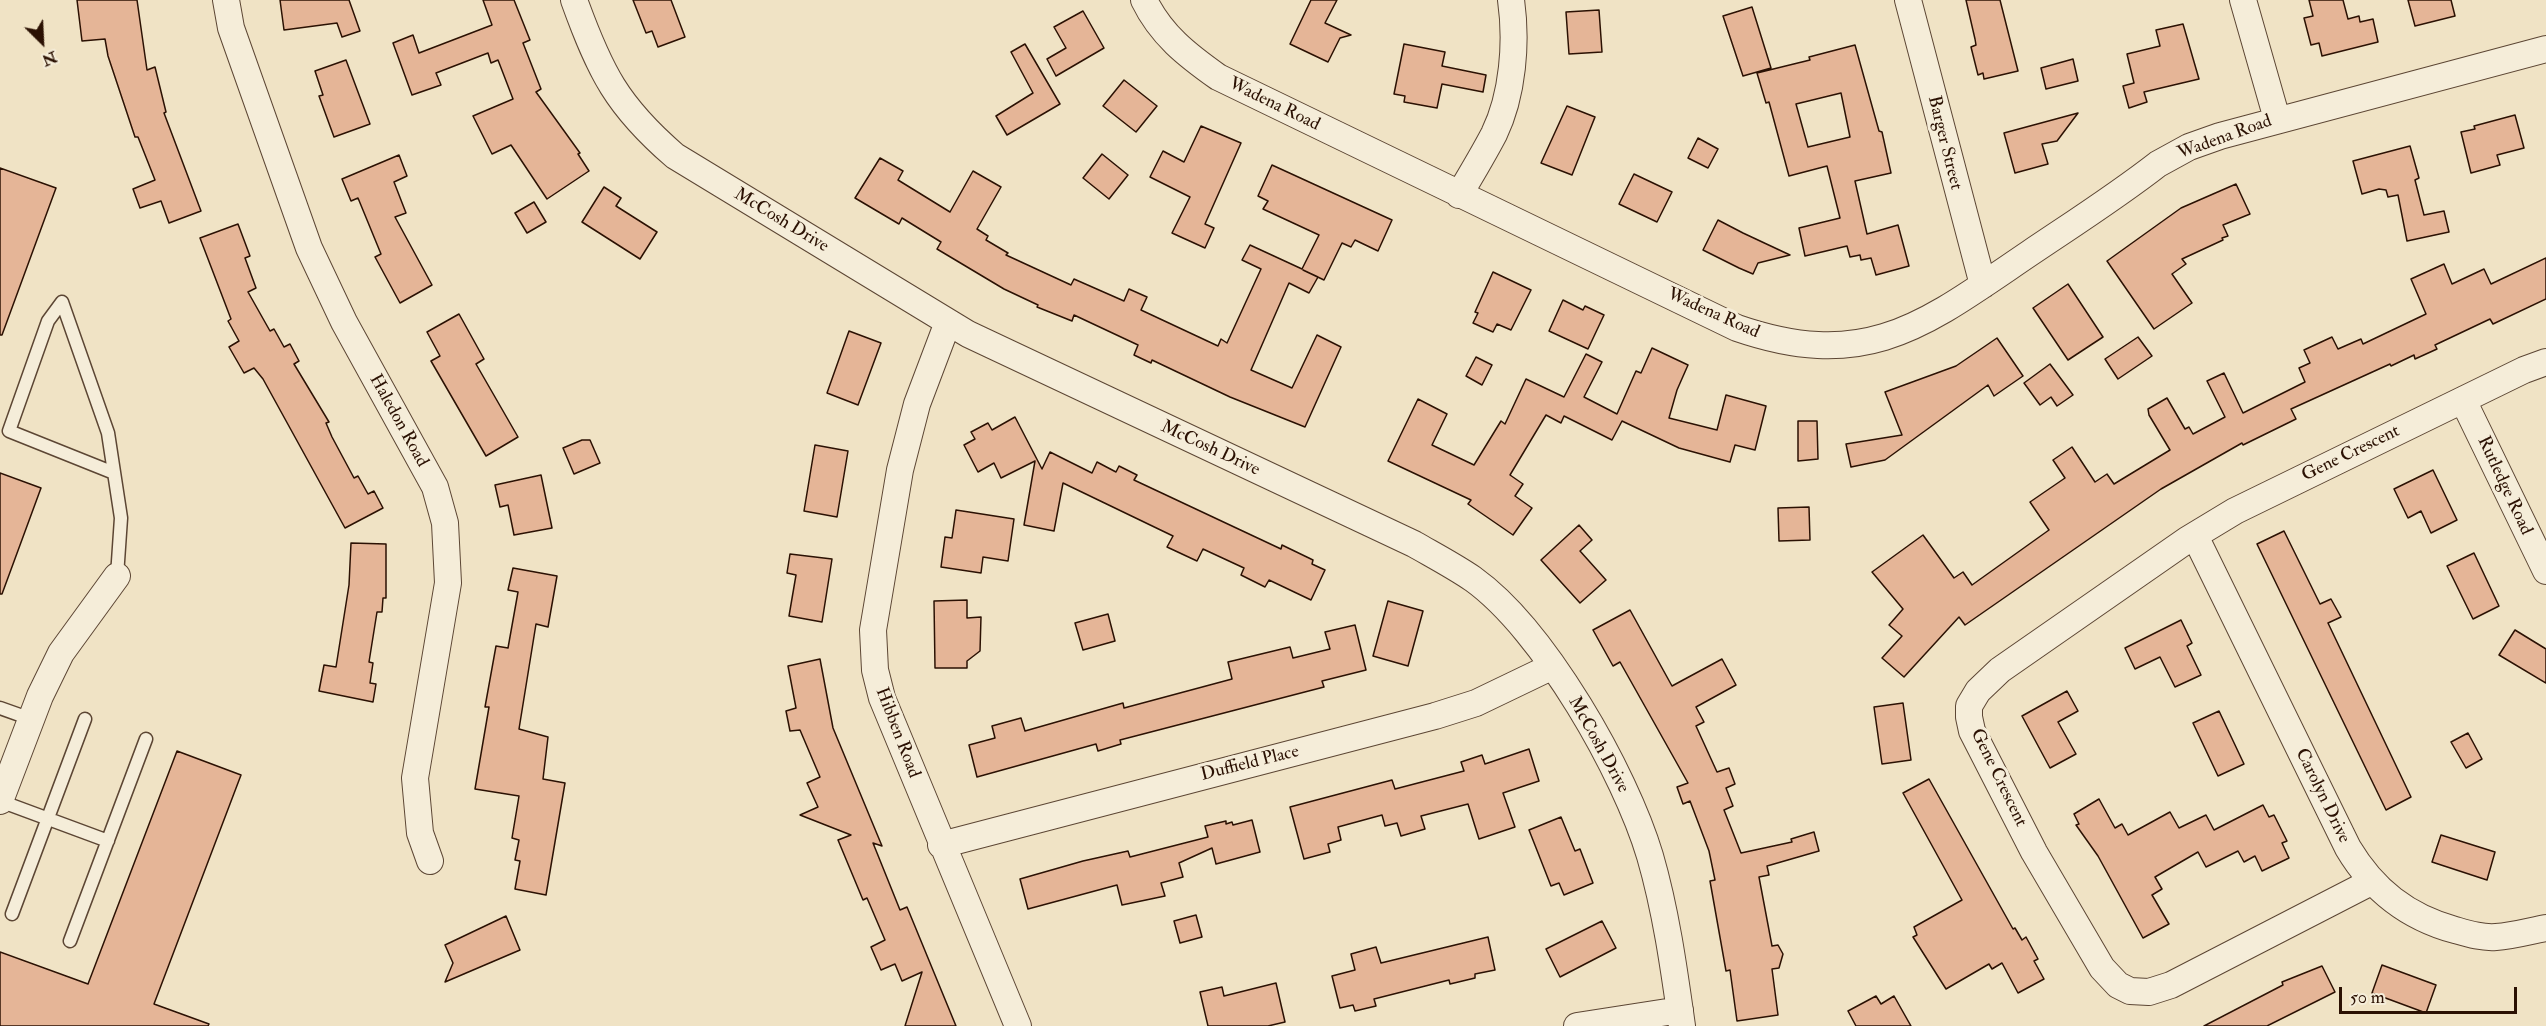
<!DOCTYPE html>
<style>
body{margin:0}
#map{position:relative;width:2546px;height:1026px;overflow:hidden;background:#f0e3c5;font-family:"IM FELL Double Pica",serif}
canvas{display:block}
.north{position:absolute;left:12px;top:12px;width:60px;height:60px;-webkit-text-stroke:4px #f5edd9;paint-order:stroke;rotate:156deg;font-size:16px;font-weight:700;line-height:24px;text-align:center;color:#2b1103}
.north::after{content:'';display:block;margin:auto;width:21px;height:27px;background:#2b1103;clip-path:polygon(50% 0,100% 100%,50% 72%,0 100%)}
.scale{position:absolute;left:2339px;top:987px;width:178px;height:27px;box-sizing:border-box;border:3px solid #2b1103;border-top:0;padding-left:8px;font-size:18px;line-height:21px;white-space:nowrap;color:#2b1103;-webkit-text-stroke:4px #f5edd9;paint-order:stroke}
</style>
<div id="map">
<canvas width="2546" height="1026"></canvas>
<div class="north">N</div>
<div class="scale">50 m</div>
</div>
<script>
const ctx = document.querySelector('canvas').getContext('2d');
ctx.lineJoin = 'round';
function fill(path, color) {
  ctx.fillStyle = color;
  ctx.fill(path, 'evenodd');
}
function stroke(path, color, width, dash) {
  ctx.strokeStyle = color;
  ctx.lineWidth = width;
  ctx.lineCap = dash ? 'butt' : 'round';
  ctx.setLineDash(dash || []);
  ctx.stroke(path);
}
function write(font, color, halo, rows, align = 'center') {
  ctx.font = font + ' "IM FELL Double Pica",serif';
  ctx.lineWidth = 6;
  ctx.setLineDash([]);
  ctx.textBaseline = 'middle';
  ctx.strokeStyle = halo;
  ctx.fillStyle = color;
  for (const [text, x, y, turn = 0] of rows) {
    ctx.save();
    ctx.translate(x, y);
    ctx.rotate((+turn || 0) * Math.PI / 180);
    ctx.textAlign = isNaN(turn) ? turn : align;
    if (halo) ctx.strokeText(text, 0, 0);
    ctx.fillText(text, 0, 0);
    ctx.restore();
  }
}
const building = new Path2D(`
 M77 0H137L147 70 155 67 166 112 164 113 201 211 169 223 161 201 140 208 133 189 155 180 138 137H135L108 56 105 39 82 41Z
 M280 0H349L360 31 342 37 337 23 284 30Z
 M483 0H514L530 40 523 43 541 89 536 92 580 153 578 154 589 171 547 199 511 145 492 154 473 116 513 99 498 60 491 63 488 53 436 73 441 85 412 95 393 43 413 35 419 53 492 25Z
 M633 0H671L685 37 658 47 652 31 646 33Z
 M1311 0H1337L1325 23 1351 35 1340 38 1328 62 1290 44Z
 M1966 0H2000L2018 71 1984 79 1983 73 1978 75 1971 47 1976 45 1975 39Z
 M2309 0H2343L2348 19 2359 16 2360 22 2373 19 2378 42 2322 56 2319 43 2311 45 2304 18 2313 16Z
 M2408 0H2451L2455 16 2415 26Z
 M1752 7 1771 68 1743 76 1723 16Z
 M1599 10 1602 52 1569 54 1566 12Z
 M1083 11 1104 48 1056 76 1047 59 1066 48 1054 27Z
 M2183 24 2199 79 2144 92 2147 102 2129 108 2123 86 2134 83 2127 54 2160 46 2156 30Z
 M1025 44 1060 104 1007 135 996 116 1033 93 1011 52Z
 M1404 44 1445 52 1442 66 1486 75 1483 92 1442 84 1437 108 1404 102 1405 96 1394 94Z
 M1855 45 1879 131 1882 132 1891 173 1855 181 1867 234 1898 225 1909 266 1876 275 1871 258 1861 260 1860 255 1850 257 1847 246 1805 256 1799 228 1840 218 1827 166 1789 176 1769 102 1766 103 1757 73 1810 60 1809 57ZM1841 93 1850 137 1808 147 1796 104Z
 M2073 59 2078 81 2046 89 2041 68Z
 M346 60 370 124 334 137 319 96 323 95 315 71Z
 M1124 80 1157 106 1136 132 1103 106Z
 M1567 106 1595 117 1572 175 1541 163Z
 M2078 113 2057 141 2042 144 2048 164 2015 173 2004 133Z
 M2515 115 2524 148 2497 155 2500 165 2471 173 2461 132 2475 129 2474 126Z
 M1201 126 1241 143 1205 224 1214 228 1205 248 1172 233 1190 197 1150 177 1163 151 1184 162Z
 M1698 138 1718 149 1708 168 1688 158Z
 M2410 146 2419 178 2415 180 2424 215 2444 211 2449 232 2407 241 2398 195 2388 197 2386 190 2379 189 2362 194 2353 161Z
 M1102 154 1128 175 1109 199 1083 178Z
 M399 155 407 176 394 182 406 213 395 217 432 285 400 303 375 257 381 254 358 198 351 201 342 179Z
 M880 158 903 171 898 180 950 212 973 171 1001 187 977 229 988 236 986 240 1008 253 1006 255 1071 285 1074 279 1124 301 1129 289 1147 297 1141 310 1218 346 1221 339 1227 343 1261 269 1242 260 1250 245 1302 269 1319 235 1263 209 1268 201 1258 196 1272 165 1392 220 1378 251 1355 240 1351 247 1342 243 1324 280 1303 270 1318 277 1309 293 1289 283 1251 370 1292 388 1317 335 1341 347 1305 427 1230 397 1152 360 1151 363 1134 355 1138 345 1074 315 1072 321 1037 307 1038 305 1004 289 937 249 941 242 902 218 899 224 855 198Z
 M0 168 56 188 2 335H0Z
 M1634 174 1672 192 1657 222 1619 204Z
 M2236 184 2250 214 2223 225 2228 236 2222 238 2223 240 2182 259 2186 264 2172 274 2192 303 2154 329 2107 261 2181 208Z
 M604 187 621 198 616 206 657 232 640 259 582 222Z
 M534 202 546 222 527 233 515 213Z
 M1718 220 1743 233 1790 255 1758 263 1753 274 1739 268 1703 250Z
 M238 224 250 256 245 258 256 288 248 292 270 331 274 329 284 347 290 344 299 361 294 364 329 422 326 423 332 437 354 478 358 476 368 494 374 491 383 508 345 528 263 379 254 368 244 373 229 347 239 341 228 321 231 319 200 238Z
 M2546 258V299L2493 324 2490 319 2435 345 2437 349 2415 359 2414 355 2391 366 2390 364 2291 409 2296 419 2243 445 2242 443 2161 489 1965 625 1959 617 1904 677 1882 658 1902 636 1889 625 1903 609 1872 572 1923 535 1954 578 1963 572 1972 585 2049 530 2030 502 2065 478 2053 460 2072 447 2095 482 2107 474 2114 484 2170 450 2149 415 2148 409 2167 398 2185 429 2189 427 2193 434 2225 417 2207 381 2224 373 2243 413 2305 382 2299 368 2310 363 2304 350 2332 337 2338 349 2361 339 2363 344 2426 314 2411 279 2444 264 2452 284 2484 269 2491 284Z
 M1493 272 1531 290 1511 330 1497 324 1493 332 1473 323 1478 313 1475 312Z
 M2068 284 2103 337 2068 360 2033 308Z
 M1563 300 1583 310 1585 306 1604 315 1588 349 1549 331Z
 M459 314 484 359 476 364 518 437 486 456 431 361 440 356 427 332Z
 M849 331 881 343 858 405 827 393Z
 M2138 337 2152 356 2118 379 2105 359Z
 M1997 338 2023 376 1994 396 1988 385 1885 460 1851 467 1846 444 1902 435 1885 392 1956 366Z
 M1652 348 1688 365 1677 390 1669 418 1717 430 1726 395 1766 406 1755 450 1735 445 1730 462 1679 448 1622 421 1612 440 1564 416 1561 423 1546 415 1510 475 1523 484 1515 496 1532 508 1513 535 1468 504 1471 500 1388 461 1418 399 1447 414 1432 445 1474 465 1501 421 1505 424 1526 379 1564 397 1586 354 1602 362 1584 397 1617 414 1636 371 1641 373Z
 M1476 357 1492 365 1482 385 1466 376Z
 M2050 364 2073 395 2057 406 2051 397 2040 405 2024 383Z
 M1015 417 1042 469 1050 452 1092 473 1097 462 1116 472 1119 466 1137 475 1134 480 1281 549 1282 545 1313 560 1312 564 1325 570 1311 600 1269 580 1265 587 1241 575 1244 568 1203 549 1197 561 1167 547 1173 536 1063 483 1054 531 1024 525 1035 461 1001 478 994 463 978 472 964 445 975 439 971 432 988 423 992 430Z
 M1798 421H1817L1818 459 1798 461Z
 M582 440H590L600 463 574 474 563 448Z
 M815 445 848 451 837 517 804 511Z
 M2433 470 2457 520 2431 533 2421 511 2408 518 2394 489Z
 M0 473 41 488 2 594H0Z
 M541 475 552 528 514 535 508 505 500 507 495 485Z
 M1809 507 1810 540 1779 541 1778 508Z
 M956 510 1014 519 1008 561 983 557 981 573 941 567 945 537 952 538Z
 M1579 525 1592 540 1580 551 1606 580 1580 603 1541 560Z
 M2284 531 2320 604 2331 599 2341 617 2328 623 2411 797 2386 810 2257 544Z
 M351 543 386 544V598H383L382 612H377L369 662 373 663 370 683 376 684 373 702 319 691 324 665 336 667 349 585Z
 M2474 553 2499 606 2473 619 2447 566Z
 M790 554 832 559 822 622 789 616 796 575 787 573Z
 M513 568 557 576 548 627 536 624 519 729 548 737 543 779 565 783 546 895 515 889 520 861 515 860 519 840 512 838 519 796 475 789 489 707H485L496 646 508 648 518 592 508 590Z
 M967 600V618L981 617 980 651 967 661V668H935L934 601Z
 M1388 601 1423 611 1408 666 1373 656Z
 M1630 610 1672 686 1722 659 1736 685 1696 707 1704 722 1696 726 1717 772 1729 768 1735 784 1726 788 1733 806 1724 810 1741 853 1792 842 1791 839 1814 832 1819 851 1767 866 1769 875 1759 877 1772 946 1778 945 1783 954 1779 968 1772 969 1778 1015 1737 1021 1730 970 1726 971 1710 881 1715 880 1709 851 1690 801 1683 804 1677 787 1688 783 1620 662 1613 666 1593 630Z
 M1108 614 1115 641 1083 650 1075 623Z
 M2181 620 2192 643 2187 646 2201 675 2175 687 2160 657 2135 669 2125 648Z
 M1355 625 1366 670 1322 681 1324 687 1120 740 1121 744 1098 751 1096 744 977 777 969 745 995 738 992 726 1021 718 1025 731 1123 703 1124 708 1232 679 1228 662 1290 647 1293 658 1330 649 1325 632Z
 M2515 630 2546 649V683L2499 655Z
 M820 659 833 728 882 846 873 843 900 910 907 907 956 1026H905L922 972 902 981 895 964 881 970 871 947 885 940 867 898 863 900 838 840 851 835 800 815 818 807 807 783 820 777 800 730 790 731 786 711 796 708 788 666Z
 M2067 691 2078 711 2058 722 2076 754 2050 768 2022 716Z
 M1903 703 1911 760 1882 764 1874 707Z
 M2219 711 2244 764 2218 776 2193 723Z
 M2468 733 2482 759 2466 768 2451 742Z
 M1529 749 1539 781 1503 793 1515 827 1479 839 1468 804 1421 816 1425 829 1401 836 1397 823 1385 826 1382 815 1338 827 1341 840 1328 844 1330 852 1304 859 1290 807 1392 780 1395 789 1464 771 1461 762 1482 755 1485 764Z
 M177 751 241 775 154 1004 209 1024 208 1026H0V952L88 984Z
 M1929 779 2013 929 2015 928 2022 940 2026 937 2038 959 2034 961 2044 979 2018 993 2002 963 1992 969 1989 964 1946 989 1913 937 1917 935 1914 927 1962 900 1903 793Z
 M2099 799 2115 828 2122 824 2128 835 2170 812 2179 828 2206 815 2214 830 2263 805 2269 817 2274 815 2287 841 2282 843 2289 858 2262 871 2255 856 2244 862 2238 851 2206 867 2198 852 2155 877 2162 889 2152 895 2169 924 2143 938 2098 856 2076 825 2079 824 2074 814Z
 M1561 817 1575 851 1580 849 1593 883 1564 895 1559 883 1551 886 1529 830Z
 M1252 820 1260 852 1216 864 1212 848 1179 863 1183 877 1161 883 1165 896 1122 905 1117 885 1028 909 1020 879 1083 861 1128 851 1130 857 1208 837 1205 826 1226 821V824L1232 822 1233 825Z
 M2441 835 2495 852 2487 880 2432 862Z
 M1196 915 1202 937 1180 943 1174 921Z
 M506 916 520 950 445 982 453 963 445 945Z
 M1602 921 1616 948 1560 977 1546 949Z
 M1488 937 1495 970 1475 974V978L1450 984 1449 980 1374 999 1376 1006 1355 1011 1353 1005 1340 1008 1332 976 1355 970 1351 954 1376 947 1381 963Z
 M2382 965 2436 985 2426 1013 2372 993Z
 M2322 966 2335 992 2267 1026H2204L2283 985 2282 982Z
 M1276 983 1285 1022 1268 1026H1208L1200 992 1222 987 1224 996Z
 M1876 996 1881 1004 1894 996 1911 1026H1856L1848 1011Z`);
fill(building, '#e5b597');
stroke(building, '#2b1103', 1.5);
const service = new Path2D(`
 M114 473 9 431 48 321 62 302 108 433 121 518 117 576
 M0 708 31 719
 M0 801 108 841
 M12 914 85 719
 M70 941 146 739`);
const minor = new Path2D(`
 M226 0 231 28 309 248 344 322 435 487 445 523 448 583 415 778 420 833 430 861
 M574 0C600 72 617 106 675 156L968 334 1414 544C1433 555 1454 566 1473 579 1544 630 1625 772 1650 856 1666 911 1674 969 1682 1026
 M1144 0C1161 35 1187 55 1218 77L1737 328C1868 373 1925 324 2030 253 2073 224 2117 196 2158 164L2189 147 2220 136 2546 49
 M1908 0 1983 285
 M2243 0 2277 119
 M1459 195C1471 175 1483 155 1494 134 1513 95 1517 42 1511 0
 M948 322 917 404 900 470 873 630 875 670 882 698 1018 1026
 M2463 400 2546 571
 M2195 536 2348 848C2373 890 2407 917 2455 930 2469 934 2482 938 2496 937 2513 936 2530 931 2546 928
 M0 801 40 696 61 653 117 576
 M941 845 1435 716 1476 703 1553 666
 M2371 882 2171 985 2149 992 2130 991 2118 985 2102 968 2034 852 1972 731 1969 717V706L1978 691 2000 670 2187 540 2235 511 2524 370 2546 362
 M1577 1026 1680 1010`);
stroke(service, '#5c4634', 15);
stroke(minor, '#5c4634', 28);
stroke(service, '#f5edd9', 12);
stroke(minor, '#f5edd9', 26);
write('18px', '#2b1103', '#f5edd9', [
 ["Wadena Road",1274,105,26],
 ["Wadena Road",2225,138,-20],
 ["Barger Street",1944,143,76],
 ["McCosh Drive",781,221,31],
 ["Wadena Road",1713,314,24],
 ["Haledon Road",398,421,61],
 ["McCosh Drive",1210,449,25],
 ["Gene Crescent",2351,454,-26],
 ["Rutledge Road",2504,486,65],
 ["Hibben Road",897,733,69],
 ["McCosh Drive",1598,745,61],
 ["Duffield Place",1250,764,-14],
 ["Gene Crescent",1998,778,64],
 ["Carolyn Drive",2322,796,64]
]);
</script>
